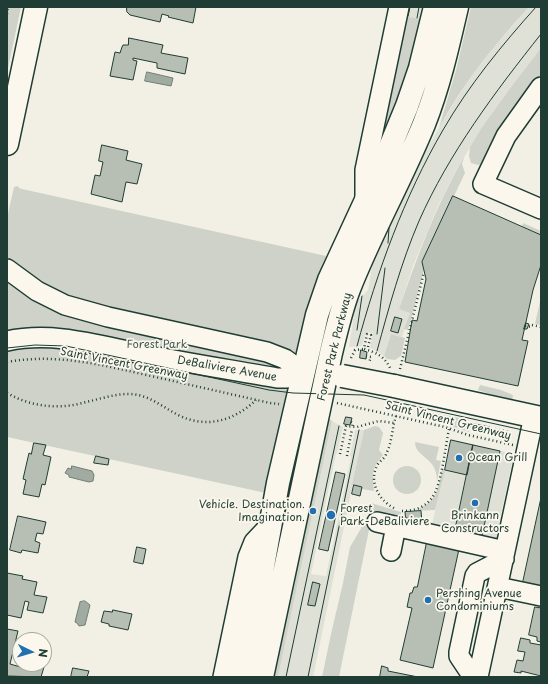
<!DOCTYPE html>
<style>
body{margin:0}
#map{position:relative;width:548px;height:684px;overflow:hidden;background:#f2f0e5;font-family:"Playpen Sans",sans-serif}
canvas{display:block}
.frame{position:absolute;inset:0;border:8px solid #1f3d34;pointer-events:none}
.north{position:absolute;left:12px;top:632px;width:40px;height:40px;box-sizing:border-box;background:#fbf7ec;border:1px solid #a3ada2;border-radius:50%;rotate:95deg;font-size:11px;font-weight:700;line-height:16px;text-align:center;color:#1f3d34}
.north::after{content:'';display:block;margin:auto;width:14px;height:18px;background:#1f6fb2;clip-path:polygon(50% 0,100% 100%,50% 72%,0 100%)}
</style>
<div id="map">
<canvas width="548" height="684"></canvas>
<div class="frame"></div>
<div class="north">N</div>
</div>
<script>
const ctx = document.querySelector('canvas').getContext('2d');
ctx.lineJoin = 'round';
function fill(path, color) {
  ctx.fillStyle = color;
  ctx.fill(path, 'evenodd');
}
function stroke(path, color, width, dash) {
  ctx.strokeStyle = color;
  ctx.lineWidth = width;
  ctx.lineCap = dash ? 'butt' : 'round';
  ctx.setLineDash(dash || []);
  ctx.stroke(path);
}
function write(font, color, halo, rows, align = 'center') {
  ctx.font = font + ' "Playpen Sans",sans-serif';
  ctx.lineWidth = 3.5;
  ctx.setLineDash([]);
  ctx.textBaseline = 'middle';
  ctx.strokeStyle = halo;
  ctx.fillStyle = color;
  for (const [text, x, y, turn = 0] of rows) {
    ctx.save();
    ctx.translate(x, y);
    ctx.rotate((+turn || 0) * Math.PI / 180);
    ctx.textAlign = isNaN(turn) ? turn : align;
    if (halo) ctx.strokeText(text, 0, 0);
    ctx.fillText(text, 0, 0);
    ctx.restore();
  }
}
fill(new Path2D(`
 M406 7H424L421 19 404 16Z
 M529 7H541V48L511 87 482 127 453 176 438 206 413 266 399 309 410 312 402 337 391 334 384 356 377 351 370 348 373 333 366 332 362 346 349 347 356 302 368 290 372 266 425 152 455 101 471 77 494 47Z
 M332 421 343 427 337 454H336L311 574 326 576 351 457 350 456 355 430H364L313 677H278Z
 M451 439 514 454 497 532 499 538 498 542 431 529Z`), '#e0e1d6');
fill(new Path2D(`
 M7 7H21L7 73Z
 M471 7H529C495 44 463 83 439 128L456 70Z
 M404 16 421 19 412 60 403 85 376 149Z
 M541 48V80L484 164 478 165 471 163 469 156 470 147 482 127 511 87Z
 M464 157 462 164 465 173 454 196H453L423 262 424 269 408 330 404 329 410 313 399 309C417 257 436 205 464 157Z
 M18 186 19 188 22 189 326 256C296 332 284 414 266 493L7 437V218L14 187Z
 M523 223 541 231V235L522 226Z
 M541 297V324L540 325 535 324Z
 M391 334 405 338 401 356 395 360 387 359 384 356Z
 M480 385 501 390 513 395 512 402 478 390Z
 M422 411 465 419 464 425 470 427 469 432 448 425 417 417 418 414Z
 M326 416 332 421 278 677H273L320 457Z
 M375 426 379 427 383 433 379 450 383 455C370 471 373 473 374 491L362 489V487L352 485 364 430Z
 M415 442 439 447 436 460 441 461 437 481C437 456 415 458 415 442Z
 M393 480a14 14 0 1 1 28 0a14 14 0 1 1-28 0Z
 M442 469 445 470 435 510 414 511C436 502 438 492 442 469Z
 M371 503 401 512 402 522 372 516Z
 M366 524 370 525 339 677H322L331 634 343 583 350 547 363 525Z`), '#cfd2c8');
const water = new Path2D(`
 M147 72 173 78 171 86 145 81Z
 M72 466 92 471 94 475 93 481 89 482 69 477V475L65 473 68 468 71 469Z
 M85 601 90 605 85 625 79 626 77 623 75 622 80 602Z`);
fill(water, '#a2aba1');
stroke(water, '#6e7f75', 1);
const building = new Path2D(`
 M127 7H196L193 23 168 17 169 16 162 14 160 22 130 15 127 12Z
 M129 38 163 45 161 53 188 58 185 74 157 68V63L133 58V60L137 61 133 80 110 76 115 52 120 53 122 47 123 45H128Z
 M102 145 128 151 126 160 142 164 137 184 126 182 122 202 91 194 95 175 100 176 103 162 99 161Z
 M453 196 541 235V265L533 290 522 340 528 341 518 386 405 362 412 320 417 321 426 279 422 262Z
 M395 317 402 319 398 333 391 331Z
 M526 323 529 324 527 329H524Z
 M361 350 367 352 366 359 360 358Z
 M346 417 352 418 350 425 344 424Z
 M471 423 490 427 489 431 471 427Z
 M451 440 473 445 467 475 445 470Z
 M34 443 46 445 43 455 51 457 45 485 42 484 39 497 23 494 26 480 23 479 29 453 31 454Z
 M473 445 500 451 482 536 455 531Z
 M96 456 109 459 108 465 94 463Z
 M336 472 345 474 328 551 319 549Z
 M354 485 362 487 360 496 352 494Z
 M541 498V591L522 587Z
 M421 511 422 522 406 523 405 512Z
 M18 516 46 522 43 534 37 533 35 541 40 543 38 553 22 550 21 553 10 550Z
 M427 542 459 549 433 668 400 660 412 608 407 607 410 593H412L414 587H417Z
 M137 547 146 549 143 564 134 562Z
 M7 573 23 576 22 579 37 582 34 595 47 597 43 613 27 610 29 602 25 601 21 618 7 615Z
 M313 582 320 584 315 606 308 605Z
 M535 607 541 608V642L537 641V637L529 635Z
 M113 610 132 614 128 630 109 626V624L101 622 104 611 112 612Z
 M7 629 18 631 10 664 24 668 25 664 44 667 41 677 7 676Z
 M521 638 530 640V643L541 645V676L521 671V673L514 672 517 660 523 661 525 652 518 651Z
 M382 666 388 668V671L418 677H380Z
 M73 668 89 671 87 677H71Z`);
fill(building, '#b7beb3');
stroke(building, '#1f3d34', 1);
const minor = new Path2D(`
 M541 87 506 136 483 184 541 209
 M365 201V170L399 7
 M7 269 37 291 65 305 108 317 267 352 285 359 304 373
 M7 341C53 331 97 345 142 354 187 363 232 370 277 378H287L304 373
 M377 522 505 551
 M391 551 396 526
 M498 587 541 596
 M223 677 248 557 254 542 271 524
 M473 677 459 656V652L475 576 477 573 504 559
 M478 677 534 416`);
const major = new Path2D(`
 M7 144 36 7
 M394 386 541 418
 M243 677 278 483 317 315 329 280 386 157 407 106 420 68 435 7
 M262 677 331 353C336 332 341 310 349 289 371 233 401 180 424 124 439 86 448 46 457 7`);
stroke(minor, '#1f3d34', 22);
stroke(major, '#1f3d34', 25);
stroke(new Path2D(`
 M7 14 8 7
 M532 325 541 327
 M525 326 532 327
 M368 347 371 335 367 334 364 349C376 352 385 357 390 368
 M366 356 371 357 369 363
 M351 358 355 350 364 349
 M7 362C57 353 102 365 151 376 191 385 230 394 270 403L279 404
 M400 369 424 272
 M7 393C31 407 60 410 86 402 100 399 114 394 128 394 148 394 161 406 178 415 206 429 234 421 256 400
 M337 403 445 427 468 435 513 445
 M351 422 353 423 352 427
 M495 429 508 432
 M340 454 346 426 357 427 379 421 394 423 396 416
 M347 456 352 429
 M394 508C378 500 368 480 378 464 381 460 385 458 386 454 391 445 392 433 394 423
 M402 511C413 511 424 508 431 499 442 486 445 447 449 429`), '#1f3d34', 2.5, [1, 3]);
stroke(minor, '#fbf7ec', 19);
stroke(major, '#fbf7ec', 22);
stroke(new Path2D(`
 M408 16 410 7
 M417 18 419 7
 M388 243 389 228
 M357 330 362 296
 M377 334 385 268
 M357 346C377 272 404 197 443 130 469 85 502 45 536 7
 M7 348 35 345 66 346 269 390 293 393 364 395 541 434
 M377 351C389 307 401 263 419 221 449 153 495 92 541 34
 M286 677 339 426
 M308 677 359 430`), '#1f3d34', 1);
const majorBridge = new Path2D(`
 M342 376 394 386`);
stroke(majorBridge, '#1f3d34', 25, []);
stroke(majorBridge, '#fbf7ec', 22);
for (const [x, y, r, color] of [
 [459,458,4,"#1f6fb2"],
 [475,503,4,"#1f6fb2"],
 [313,511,4,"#1f6fb2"],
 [331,515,5,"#1f6fb2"],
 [428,600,4,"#1f6fb2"]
]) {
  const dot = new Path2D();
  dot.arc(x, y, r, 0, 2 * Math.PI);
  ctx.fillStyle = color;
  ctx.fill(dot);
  stroke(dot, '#fbf7ec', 1.5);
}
write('11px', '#425b52', '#fbf7ec', [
 ["Forest Park",157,345]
]);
write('11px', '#1f3d34', '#fbf7ec', [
 ["Forest Park Parkway",335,347,-76],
 ["Saint Vincent Greenway",124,364,11],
 ["DeBaliviere Avenue",227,369,10],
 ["Saint Vincent Greenway",448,421,14]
]);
write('11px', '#1f3d34', '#fbf7ec', [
 ["Ocean Grill",467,458],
 ["Vehicle. Destination.",305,505,"right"],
 ["Imagination.",305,518,"right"],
 ["Forest",340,509],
 ["Park-DeBaliviere",340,522],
 ["Brinkann",475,516,"center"],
 ["Constructors",475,529,"center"],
 ["Pershing Avenue",436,594],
 ["Condominiums",436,607]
], 'left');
</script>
